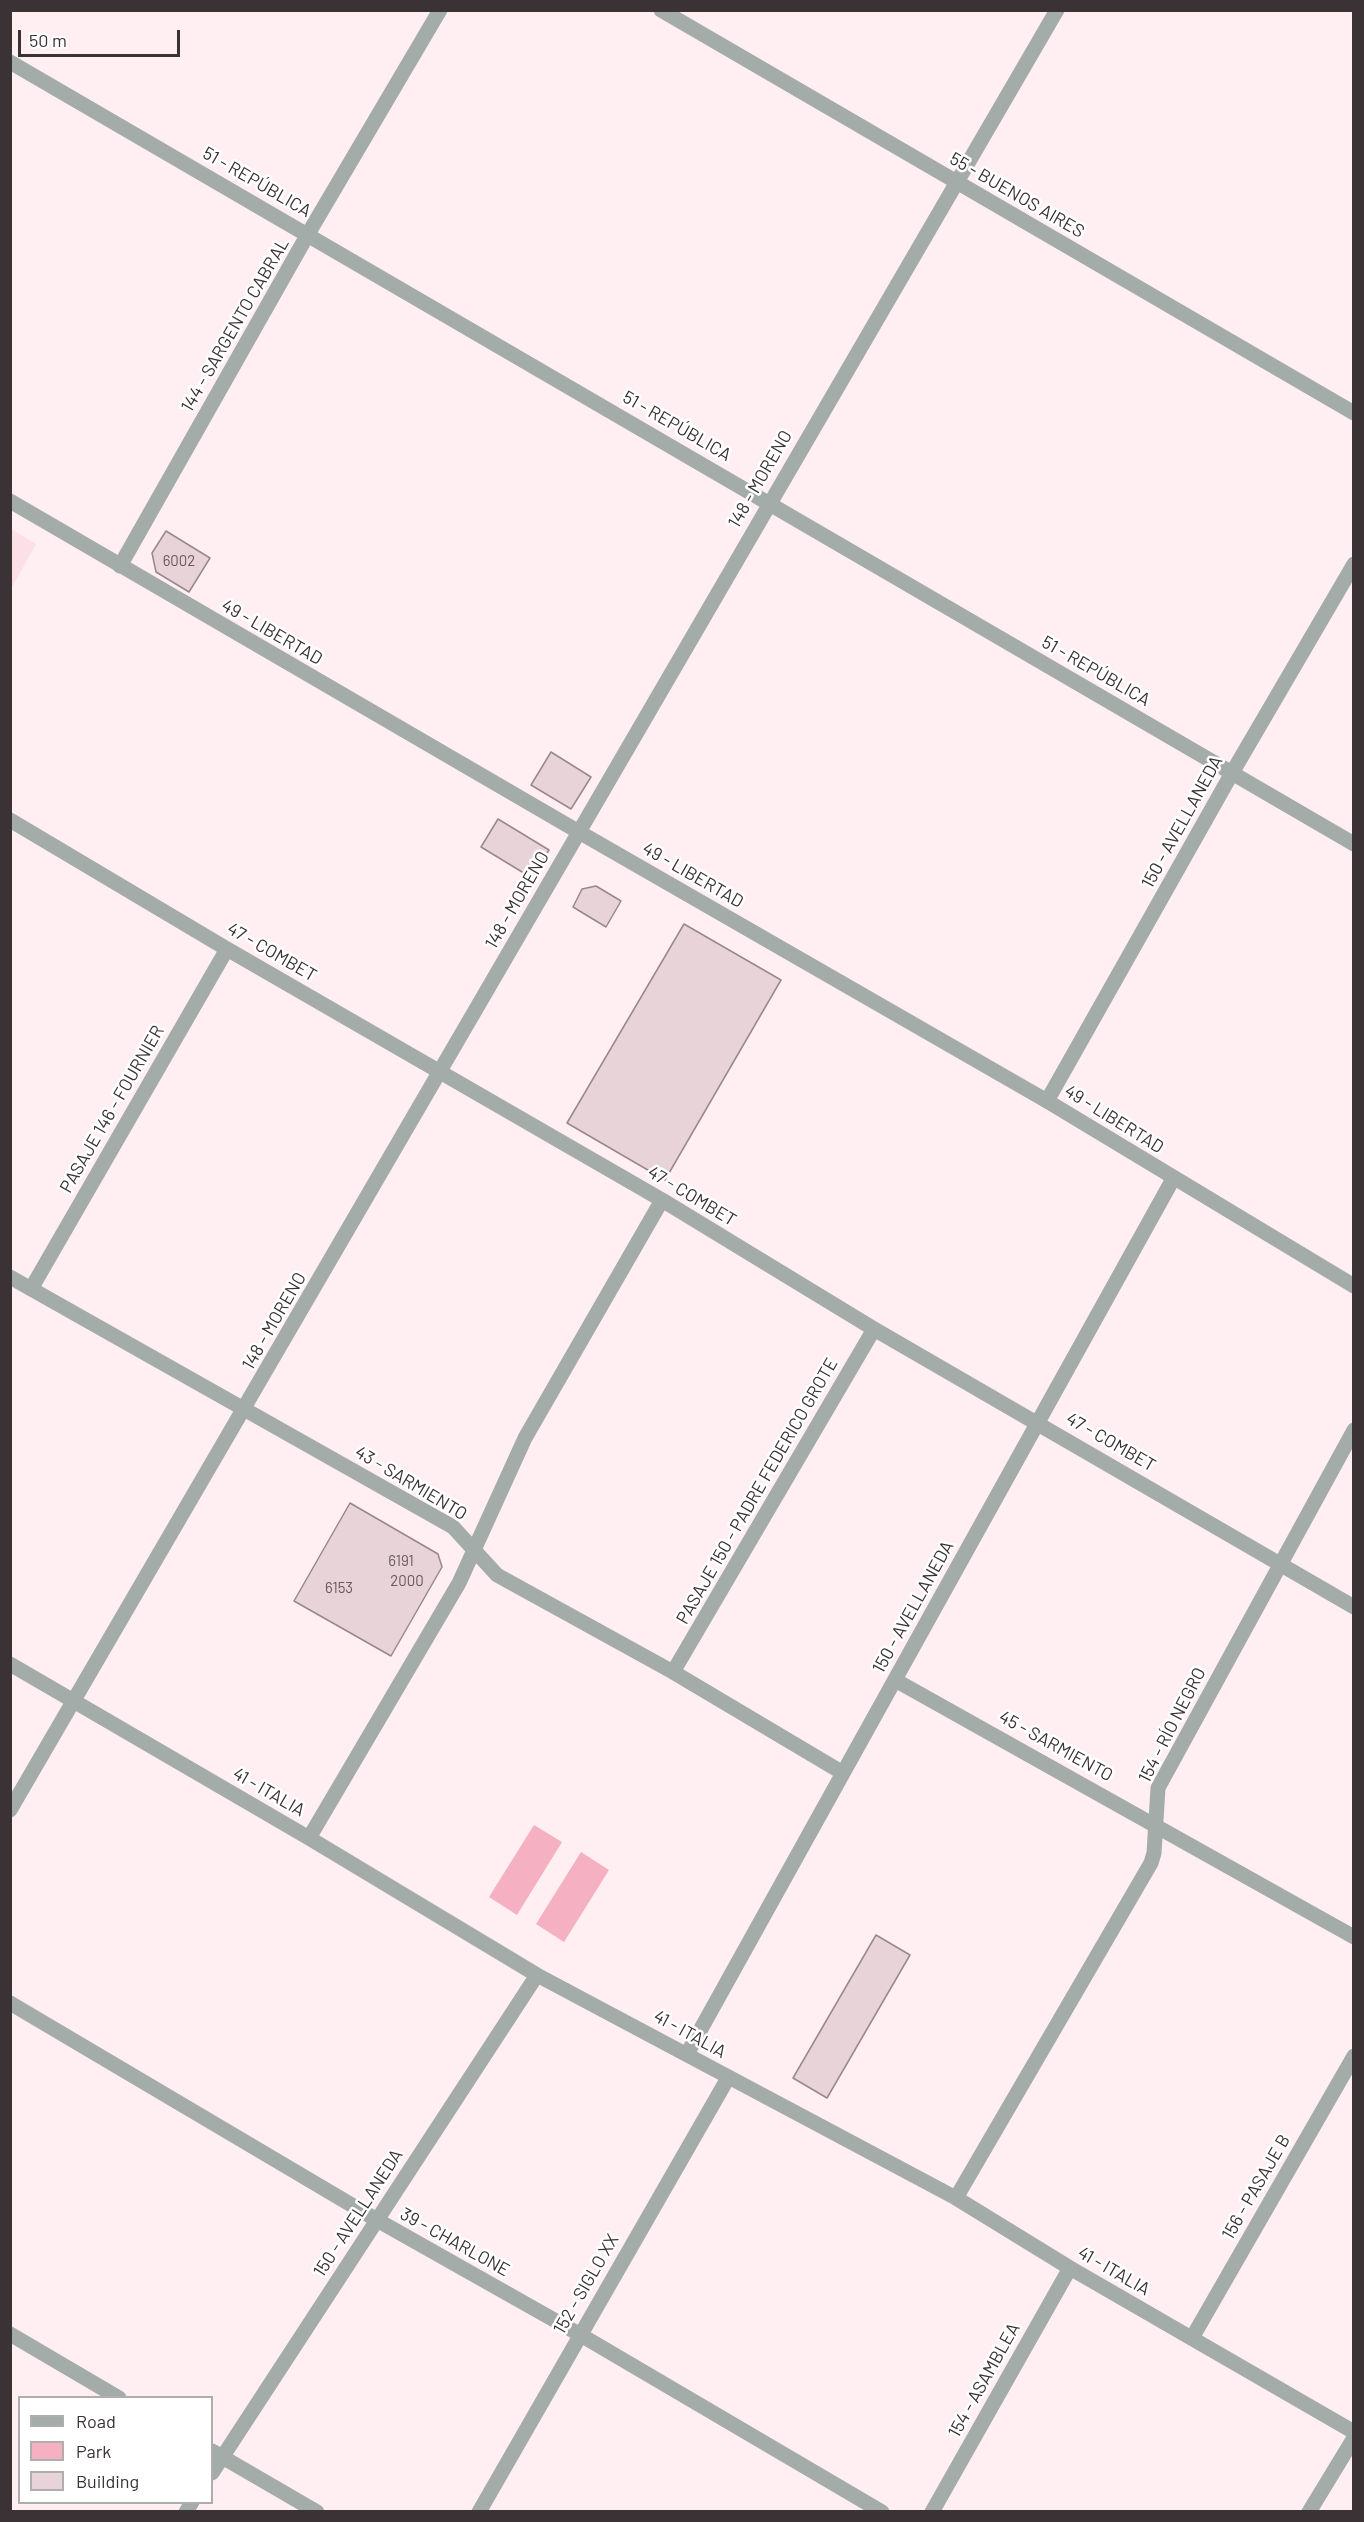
<!DOCTYPE html>
<meta charset="utf-8">
<style>
body{margin:0}
#map{position:relative;width:1364px;height:2522px;overflow:hidden;background:#ffeff3;font-family:Barlow,sans-serif}
canvas{display:block}
.frame{position:absolute;inset:0;border:12px solid #3a3234;pointer-events:none}
.legend{position:absolute;left:18px;top:2396px;width:195px;height:108px;box-sizing:border-box;background:#fff;border:2px solid #b0adae;margin:0;padding:8px 10px;list-style:none;font-size:18px;color:#3a3234}
.legend li{display:flex;align-items:center;gap:12px;height:30px}
.legend b{width:30px;border:2px solid #b0adae}
.scale{position:absolute;left:18px;top:30px;width:162px;height:27px;box-sizing:border-box;border:3px solid #3a3234;border-top:0;padding-left:8px;font-size:18px;line-height:21px;white-space:nowrap;color:#3a3234;-webkit-text-stroke:4px #fff;paint-order:stroke}
</style>
<div id="map">
<canvas width="1364" height="2522"></canvas>
<div class="frame"></div>
<ul class="legend">
<li><b style="height:8px;background:#a4acaa"></b>Road</li>
<li><b style="height:16px;background:#f5b0c2"></b>Park</li>
<li><b style="height:16px;background:#e8d4d8"></b>Building</li>
</ul>
<div class="scale">50 m</div>
</div>
<script>
const ctx = document.querySelector('canvas').getContext('2d');
ctx.lineJoin = 'round';
function fill(path, color) {
  ctx.fillStyle = color;
  ctx.fill(path, 'evenodd');
}
function stroke(path, color, width, dash) {
  ctx.strokeStyle = color;
  ctx.lineWidth = width;
  ctx.lineCap = dash ? 'butt' : 'round';
  ctx.setLineDash(dash || []);
  ctx.stroke(path);
}
function write(font, color, halo, rows, align = 'center') {
  ctx.font = font + ' Barlow,sans-serif';
  ctx.lineWidth = 5;
  ctx.setLineDash([]);
  ctx.textBaseline = 'middle';
  ctx.strokeStyle = halo;
  ctx.fillStyle = color;
  for (const [text, x, y, turn = 0] of rows) {
    ctx.save();
    ctx.translate(x, y);
    ctx.rotate((+turn || 0) * Math.PI / 180);
    ctx.textAlign = isNaN(turn) ? turn : align;
    if (halo) ctx.strokeText(text, 0, 0);
    ctx.fillText(text, 0, 0);
    ctx.restore();
  }
}
fill(new Path2D(`
 M11 529 36 544 11 589Z`), '#fde0e7');
fill(new Path2D(`
 M534 1825 562 1842 517 1915 489 1897Z
 M581 1852 609 1870 564 1942 536 1924Z`), '#f5b0c2');
const building = new Path2D(`
 M166 531 210 558 189 592 156 572 152 553Z
 M551 752 591 777 571 809 531 785Z
 M498 819 549 850 532 878 481 847Z
 M596 886 621 901 606 927 573 907 582 889Z
 M684 924 781 980 665 1180 567 1123Z
 M350 1503 438 1554 442 1567 391 1656 294 1601Z
 M876 1935 910 1955 827 2098 793 2078Z`);
fill(building, '#e8d4d8');
stroke(building, '#99878b', 1.5);
stroke(new Path2D(`
 M661 10 1354 413
 M10 62 1354 844
 M120 566 308 234 440 10
 M10 820 227 949 662 1200 874 1329 1354 1607
 M579 832 1057 10
 M1047 1101 1232 773 1354 564
 M10 1277 453 1527 497 1575 673 1672 843 1773
 M31 1289 227 949
 M10 1664 309 1838 537 1975 956 2198 1070 2268 1354 2432
 M673 1672 874 1329
 M895 1680 1354 1937
 M309 1838 459 1583 525 1438 662 1200
 M10 2003 377 2220 579 2334 882 2512
 M687 2054 1173 1179
 M956 2198 1151 1863 1154 1853 1158 1788 1354 1430
 M10 2334 119 2398
 M1192 2338 1354 2056
 M212 2451 317 2512
 M212 2473 537 1975
 M186 2512 192 2502
 M479 2512 728 2078
 M932 2512 1070 2268
 M1309 2512 1354 2438`), '#a4acaa', 15);
stroke(new Path2D(`
 M10 501 579 832 1047 1101 1354 1286
 M10 1810 579 832`), '#a4acaa', 15);
write('15px', '#665a5d', null, [
 ["6002",179,561],
 ["6191",401,1561],
 ["2000",407,1581],
 ["6153",339,1588]
]);
write('18px', '#3a3234', '#fff', [
 ["51 - REPÚBLICA",257,182,30],
 ["55 - BUENOS AIRES",1017,195,30],
 ["144 - SARGENTO CABRAL",235,325,-60],
 ["51 - REPÚBLICA",677,426,30],
 ["148 - MORENO",760,479,-60],
 ["49 - LIBERTAD",272,632,30],
 ["51 - REPÚBLICA",1096,671,30],
 ["150 - AVELLANEDA",1182,822,-61],
 ["49 - LIBERTAD",693,875,30],
 ["148 - MORENO",517,900,-60],
 ["47 - COMBET",272,952,30],
 ["PASAJE 146 - FOURNIER",112,1109,-60],
 ["49 - LIBERTAD",1114,1119,32],
 ["47 - COMBET",692,1196,31],
 ["148 - MORENO",274,1321,-60],
 ["47 - COMBET",1111,1442,30],
 ["43 - SARMIENTO",411,1483,31],
 ["PASAJE 150 - PADRE FEDERICO GROTE",757,1491,-60],
 ["150 - AVELLANEDA",913,1607,-61],
 ["154 - RÍO NEGRO",1172,1725,-63],
 ["45 - SARMIENTO",1056,1746,29],
 ["41 - ITALIA",269,1792,30],
 ["41 - ITALIA",690,2034,29],
 ["156 - PASAJE B",1256,2187,-60],
 ["150 - AVELLANEDA",358,2213,-57],
 ["39 - CHARLONE",455,2242,29],
 ["41 - ITALIA",1114,2271,30],
 ["152 - SIGLO XX",586,2284,-60],
 ["154 - ASAMBLEA",984,2380,-61]
]);
</script>
